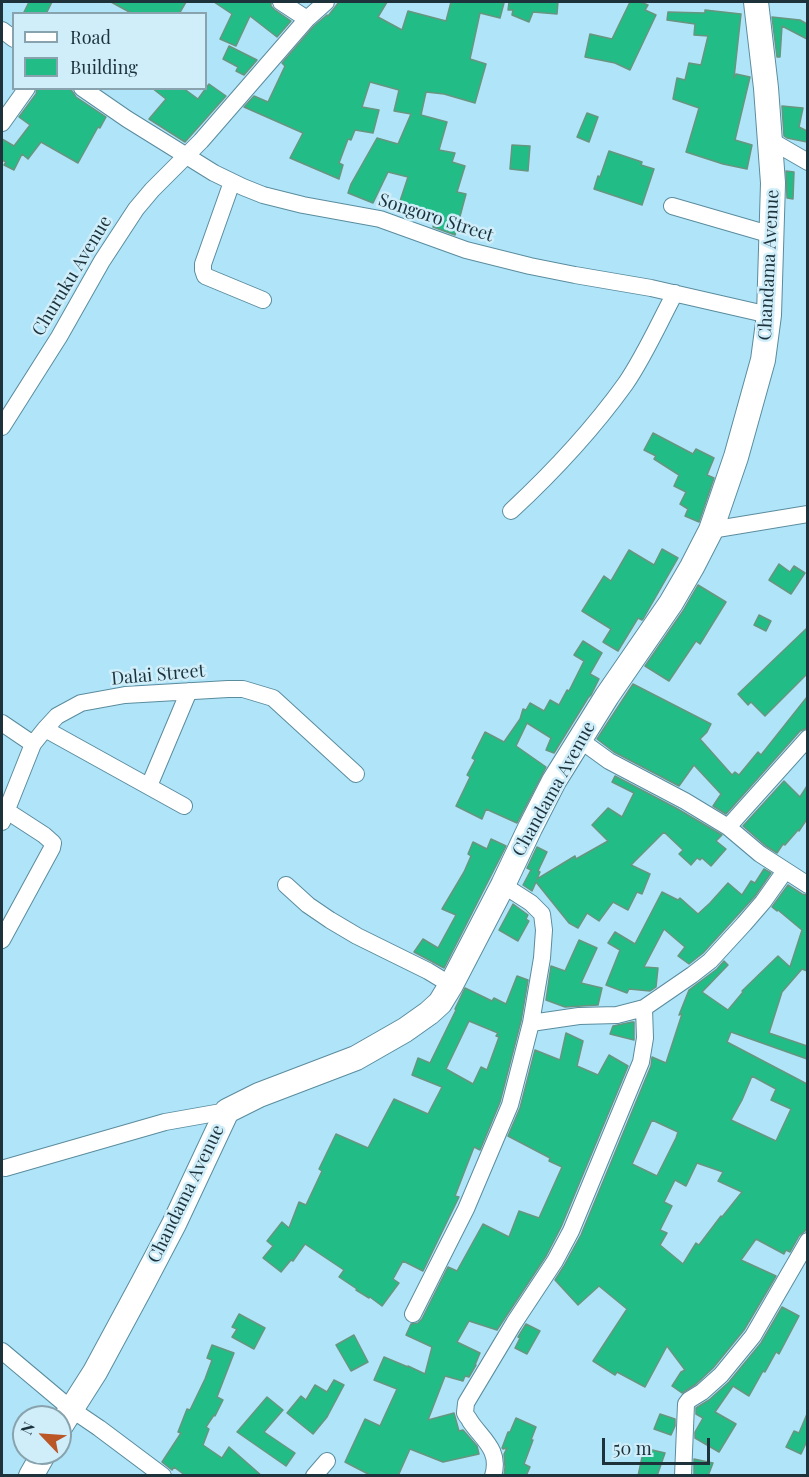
<!DOCTYPE html>
<style>
body{margin:0}
#map{position:relative;width:809px;height:1477px;overflow:hidden;background:#b0e5f9;font-family:"Playfair Display",serif}
canvas{display:block}
.frame{position:absolute;inset:0;border:3px solid #1d323a;pointer-events:none}
.legend{position:absolute;left:12px;top:12px;width:195px;height:78px;box-sizing:border-box;background:#cfeefa;border:2px solid #88a3ad;margin:0;padding:8px 10px;list-style:none;font-size:18px;color:#1d323a}
.legend li{display:flex;align-items:center;gap:12px;height:30px}
.legend b{width:30px;border:2px solid #88a3ad}
.north{position:absolute;left:12px;top:1405px;width:60px;height:60px;box-sizing:border-box;background:#cfeefa;border:2px solid #88a3ad;border-radius:50%;rotate:295deg;font-size:16px;font-weight:700;line-height:24px;text-align:center;color:#1d323a}
.north::after{content:'';display:block;margin:auto;width:21px;height:27px;background:#bb5627;clip-path:polygon(50% 0,100% 100%,50% 72%,0 100%)}
.scale{position:absolute;left:602px;top:1438px;width:108px;height:27px;box-sizing:border-box;border:3px solid #1d323a;border-top:0;padding-left:8px;font-size:18px;line-height:21px;white-space:nowrap;color:#1d323a;-webkit-text-stroke:4px #cfeefa;paint-order:stroke}
</style>
<div id="map">
<canvas width="809" height="1477"></canvas>
<div class="frame"></div>
<ul class="legend">
<li><b style="height:8px;background:#fff"></b>Road</li>
<li><b style="height:16px;background:#22bd87"></b>Building</li>
</ul>
<div class="north">N</div>
<div class="scale">50 m</div>
</div>
<script>
const ctx = document.querySelector('canvas').getContext('2d');
ctx.lineJoin = 'round';
function fill(path, color) {
  ctx.fillStyle = color;
  ctx.fill(path, 'evenodd');
}
function stroke(path, color, width, dash) {
  ctx.strokeStyle = color;
  ctx.lineWidth = width;
  ctx.lineCap = dash ? 'butt' : 'round';
  ctx.setLineDash(dash || []);
  ctx.stroke(path);
}
function write(font, color, halo, rows, align = 'center') {
  ctx.font = font + ' "Playfair Display",serif';
  ctx.lineWidth = 5;
  ctx.setLineDash([]);
  ctx.textBaseline = 'middle';
  ctx.strokeStyle = halo;
  ctx.fillStyle = color;
  for (const [text, x, y, turn = 0] of rows) {
    ctx.save();
    ctx.translate(x, y);
    ctx.rotate((+turn || 0) * Math.PI / 180);
    ctx.textAlign = isNaN(turn) ? turn : align;
    if (halo) ctx.strokeText(text, 0, 0);
    ctx.fillText(text, 0, 0);
    ctx.restore();
  }
}
const building = new Path2D(`
 M29 2H52L46 14H23Z
 M111 2H186L179 14H133Z
 M214 2H271V6L275 10 291 21 277 37 250 16 236 46 220 39 232 14Z
 M339 2H387L378 17 402 30 408 11 446 21 451 2H498L504 3 500 18 480 13 470 59 486 64 475 103 444 94 426 92 421 115 447 122 439 150 455 153 452 162 465 166 457 192 466 194 455 235 433 227 435 218 399 204 408 177 388 172 373 203 348 193 351 184 377 138 398 144 411 114 394 111 399 90 370 82 362 107 379 110 373 133 355 130 351 140 348 139 339 163 343 165 339 179 290 158 303 133 244 107 254 96 268 102 285 66 282 63 314 26 327 15 328 16Z
 M509 2H558L557 14 533 12 529 22 512 15 513 10H508Z
 M630 2H640L648 5 645 10 656 15 630 70 615 63 585 57 590 34 612 39Z
 M705 10 741 14 734 78 736 74 750 77 735 140 752 145 747 169 723 164 686 152 699 108 673 99 677 78 685 80 689 63 701 65 708 36 694 35 695 24 667 20 668 12 705 13Z
 M772 17 800 20 807 24V39L782 26 780 57H777Z
 M229 46 257 60 244 75 236 71 238 67 223 59Z
 M209 84 226 96 185 142 149 119 166 99 152 88H183L198 99Z
 M37 88H68L72 91 76 97 106 117 100 128 98 127 78 163 41 142 28 159 22 154 14 170 4 165 6 162 2 160V139L14 146 30 125 19 117 36 94Z
 M782 106 803 108 799 127 807 131V142L787 138 784 136Z
 M587 113 598 117 589 142 577 137Z
 M512 145 530 146 528 171 510 169Z
 M609 151 642 162 641 165 654 169 642 205 594 189 598 176 600 177Z
 M786 171 794 172 793 199 787 198Z
 M653 433 693 454 696 449 714 458 707 475 714 478 699 522 685 516 688 509 680 504 686 492 674 486 679 475 654 459 656 456 644 450Z
 M662 549 678 558 643 619 642 620 638 618 618 651 603 642 611 629 582 611 604 576 611 581 629 550 654 565Z
 M779 564 790 572 794 566 805 573 791 594 769 580Z
 M698 585 726 602 700 644 696 641 669 681 645 666 683 611Z
 M759 615 771 621 766 631 754 625Z
 M807 628V674L765 716 751 702 748 705 738 694Z
 M583 641 602 653 590 674 599 679 591 695 588 698 554 753 546 750 551 738 527 723 516 746 546 767 517 823 486 809 482 819 456 806 470 777 467 775 475 760 472 758 485 732 504 742 520 719 523 709 526 710 530 703 544 711 550 700 559 705 567 690 569 691 584 661 574 655Z
 M633 684 711 724 707 732 700 739 732 775 735 772 739 775 758 752 761 755 807 697V728L800 731 726 814 713 806 721 794 694 765 679 786 614 752 597 739Z
 M615 776 676 808 722 835 716 841 726 849 711 866 702 858 700 860 697 858 691 865 679 854 683 850 664 832 631 865 650 874 642 894 637 892 628 910 613 902 599 921 587 913 578 928 569 923 536 882 532 891 523 885 531 870 527 868 537 847 547 852 538 871 540 872 537 879 575 856 576 859 608 841 592 825 608 808 622 817 634 793 612 782Z
 M784 781 800 797 807 786V819L799 831 798 830 785 845 783 844 777 853 766 846 743 826Z
 M491 839 506 846 444 968 414 952 423 939 438 948 456 915 442 909 464 872 471 856 468 854 473 842 487 849Z
 M764 869 771 873 755 896 703 953 689 964 678 956 685 947 664 929 644 967 658 968 656 987 650 991 629 989 627 993 606 985 620 950 608 943 615 932 635 944 662 892 678 900 680 898 698 914 710 903 728 883 742 895 751 881 755 883Z
 M788 885 802 894 807 895V971L802 969 782 992 769 1033 807 1046V1059L731 1032 727 1042 807 1084V1227L805 1231 799 1236 790 1252 786 1250 784 1254 756 1239 741 1260 776 1276 744 1330 713 1368 696 1384 682 1393 672 1386 681 1372 685 1370 667 1346 645 1387 617 1372 615 1375 593 1361 627 1309 599 1286 578 1305 555 1280 564 1266 581 1235 651 1066 652 1057 666 1063 682 1014 679 1015 689 990 717 969 724 961 728 965 702 992 728 1010 743 992 742 991 778 956 790 967 802 930 778 910 777 911 772 907ZM752 1076 776 1089 771 1100 791 1109 776 1141 731 1120 742 1100ZM652 1120 678 1132 676 1138 657 1176 632 1164ZM697 1163 723 1172 718 1181 742 1192 722 1217 721 1216 699 1245 696 1243 683 1264 660 1245 667 1233 660 1230 672 1206 664 1202 675 1180 686 1186Z
 M513 904 528 915 526 919 529 921 518 941 499 930Z
 M579 940 597 948 581 983 602 988 598 1005 565 1007 546 1000 551 966 565 971Z
 M517 976 528 980 521 1021 500 1102 480 1150 474 1147 455 1196 459 1197 423 1271 403 1261 393 1279 399 1283 382 1306 370 1297 369 1298 356 1290 357 1289 339 1277 344 1270 305 1244 293 1261 291 1260 281 1272 263 1258 273 1246 267 1241 282 1222 289 1228 299 1202 306 1205 322 1171 319 1169 336 1134 368 1148 394 1099 428 1114 442 1087 412 1075 418 1058 430 1063 456 1010 455 1009 465 988 492 1001 494 998 506 1004ZM469 1021 498 1033 496 1036 499 1037 487 1070 481 1067 473 1084 446 1069Z
 M632 1022H634V1040L610 1034 613 1026Z
 M566 1033 583 1041 577 1066 598 1075 609 1055 628 1066 561 1227 546 1256 497 1330 469 1321 457 1342 480 1353 475 1365H476L469 1377 465 1376 463 1381 445 1376 428 1420 454 1413 459 1431 463 1430 477 1446 479 1454 443 1462 410 1449 398 1476H372L345 1462 365 1419 380 1426 397 1389 374 1380 384 1357 408 1367V1366L425 1374 432 1347 406 1335 411 1324 418 1323 422 1319 448 1267 457 1271 483 1224 509 1237 519 1211 539 1218 562 1167 549 1161 550 1158 508 1136 520 1108 535 1050 560 1060Z
 M782 1307 799 1316 779 1354 776 1352 765 1372 763 1371 749 1396 733 1386 715 1412 736 1424 719 1452 695 1438V1432L703 1418 696 1414V1408L709 1400 729 1382 761 1343Z
 M239 1314 265 1328 254 1349 232 1337 237 1329 232 1327Z
 M526 1324 540 1331 527 1354 515 1348 520 1338 518 1337Z
 M354 1335 368 1362 351 1371 336 1345Z
 M212 1345 234 1353 217 1397 223 1400 215 1416 214 1415 206 1427 209 1429 203 1445 222 1458 229 1447 262 1476H186L174 1467 172 1470 162 1462 181 1433 178 1432 187 1409 190 1410 205 1379 212 1360 207 1358Z
 M334 1380 344 1385 327 1417 313 1434 287 1413 301 1396 306 1400 315 1385 327 1392Z
 M267 1397 283 1410 264 1432 295 1453 286 1466 237 1432Z
 M660 1414 675 1419V1426L671 1435 654 1429Z
 M807 1414V1441L801 1454 786 1447 794 1431 799 1433Z
 M516 1418 536 1427 531 1440H533L524 1464 530 1467 526 1476H504L505 1467 504 1454 507 1448 503 1449 502 1448 508 1432H510Z
 M644 1448 665 1453 657 1476H638Z
 M694 1459 713 1463 708 1476H694Z`);
fill(building, '#22bd87');
stroke(building, '#67957f', 1.5);
const street = new Path2D(`
 M281 2 307 19
 M2 30 14 39
 M82 88 127 119 214 173 243 187 263 195 303 205 380 219 466 250 530 266 575 275 651 288 769 315
 M2 123 27 88
 M770 140 808 162
 M232 182 203 264V270L205 276 263 300
 M672 206 772 235
 M2 427 59 337 102 261 136 209 152 190 201 141 307 19 326 2
 M511 511C553 472 593 429 626 383 645 355 659 323 675 293
 M711 530 808 514
 M2 723 33 744
 M45 729 184 806
 M580 740 609 761 685 801 728 827 760 854 808 885
 M149 786 189 691
 M2 822 33 744 45 729 57 716 81 703 125 695 228 689H243L273 698 356 774
 M728 827 808 738
 M286 885 308 905 330 920 357 936 428 971 451 985
 M2 940 52 848 53 843 44 835 7 811
 M531 1023 579 1016 617 1015 644 1008 692 975 710 961 744 924 763 902 785 871
 M5 1168 165 1122 227 1111
 M413 1314 466 1209 510 1105 531 1023 542 958 544 930 542 914 531 903 503 885
 M2 1351 71 1409 99 1428 163 1476
 M314 1476 327 1461
 M493 1476C501 1450 482 1439 470 1421 469 1418 466 1416 465 1413 465 1412 466 1404 466 1403L514 1323 555 1261 571 1231 641 1062 645 1038 644 1008
 M683 1476 686 1404 689 1400 702 1392 721 1375 753 1336 808 1241`);
const secondary = new Path2D(`
 M60 1427 95 1372 143 1283 174 1224 227 1111 259 1095 356 1058 405 1030 429 1013 440 1003 451 985 503 885 530 828 554 781 607 696 671 603 692 567 711 530 736 457 763 360 769 315 773 183 766 88 756 2
 M31 1476 44 1453`);
stroke(street, '#5a8c9e', 18);
stroke(secondary, '#5a8c9e', 26);
stroke(street, '#fff', 16);
stroke(secondary, '#fff', 24);
write('18px', '#1d323a', '#cfeefa', [
 ["Songoro Street",436,218,18],
 ["Chandama Avenue",769,265,-87],
 ["Churuku Avenue",72,276,-59],
 ["Dalai Street",158,675,-5],
 ["Chandama Avenue",554,789,-61],
 ["Chandama Avenue",186,1194,-64]
]);
</script>
